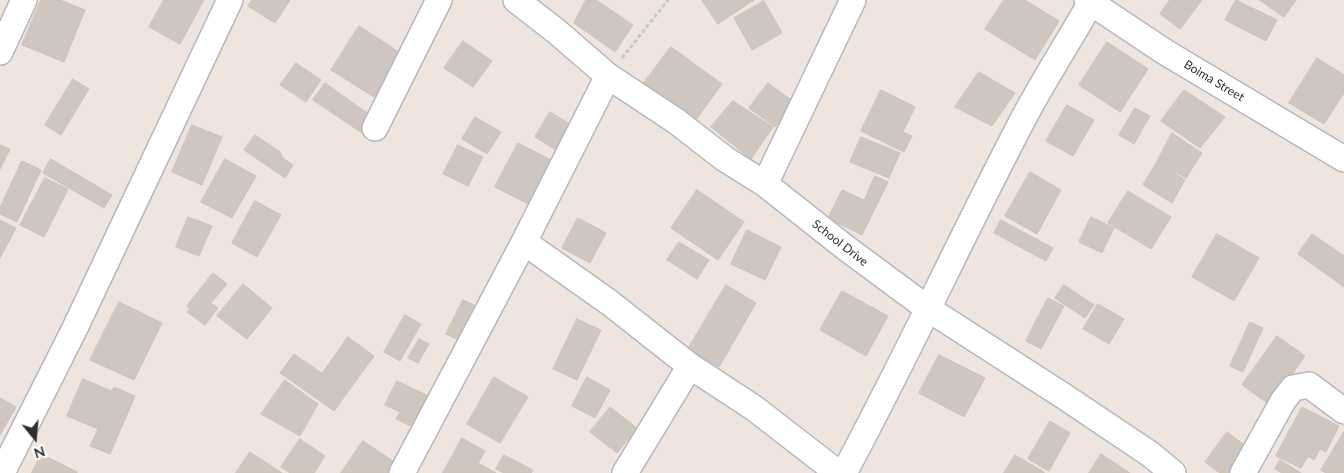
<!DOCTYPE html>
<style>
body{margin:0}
#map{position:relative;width:1344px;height:473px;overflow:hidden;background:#f0e5de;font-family:Lato,sans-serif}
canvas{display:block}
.north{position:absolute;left:10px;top:413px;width:50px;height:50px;-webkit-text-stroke:4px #fff;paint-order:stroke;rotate:163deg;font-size:14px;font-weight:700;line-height:20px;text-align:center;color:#2d2d2d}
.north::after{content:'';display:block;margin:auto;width:18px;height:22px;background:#2d2d2d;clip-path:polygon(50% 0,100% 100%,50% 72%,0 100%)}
</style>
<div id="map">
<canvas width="1344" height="473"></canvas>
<div class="north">N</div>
</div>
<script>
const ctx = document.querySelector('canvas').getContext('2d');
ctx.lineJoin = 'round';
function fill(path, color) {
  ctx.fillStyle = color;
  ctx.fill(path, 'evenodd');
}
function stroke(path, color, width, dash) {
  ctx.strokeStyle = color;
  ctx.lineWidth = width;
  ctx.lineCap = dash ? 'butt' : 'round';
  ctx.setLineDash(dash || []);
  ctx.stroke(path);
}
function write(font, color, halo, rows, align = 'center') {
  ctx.font = font + ' Lato,sans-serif';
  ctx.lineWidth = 4;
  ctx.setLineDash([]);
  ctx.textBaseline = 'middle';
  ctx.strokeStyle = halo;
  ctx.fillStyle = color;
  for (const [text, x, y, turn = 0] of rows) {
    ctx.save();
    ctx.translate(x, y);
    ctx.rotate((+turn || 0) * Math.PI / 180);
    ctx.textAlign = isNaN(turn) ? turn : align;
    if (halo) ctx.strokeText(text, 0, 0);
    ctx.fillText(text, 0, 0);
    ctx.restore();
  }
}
const building = new Path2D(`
 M41 0H60L85 10 64 62 22 45Z
 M164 0H204L180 44 149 27Z
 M252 0H290L275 23 248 6Z
 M586 0H596L633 25 615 52 574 23Z
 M702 0H754L718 24Z
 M1004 0H1025L1059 21 1035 60 985 29Z
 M1170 0H1202L1180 29 1160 14Z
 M1236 0 1277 20 1266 41 1225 20Z
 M1260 0H1296L1284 17Z
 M764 1 782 33 752 50 734 18Z
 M359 26 402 54 374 97 331 70Z
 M463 41 492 61 473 87 444 68Z
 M1107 42 1148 69 1120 112 1079 85Z
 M671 47 722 84 695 121 643 84Z
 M1317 58 1344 75V93L1324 124 1289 103Z
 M296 63 321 80 306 102 280 85Z
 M979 72 1015 93 992 126 955 107Z
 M73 79 89 89 61 135 45 125Z
 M325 83 373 117 362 133 313 100Z
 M768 83 794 102 775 127 749 108Z
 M881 90 915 107 903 132 912 136 904 152 861 131Z
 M1184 90 1225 117 1200 148 1161 121Z
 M733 101 773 127 751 159 711 127Z
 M1067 105 1094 120 1073 156 1046 141Z
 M1135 108 1150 116 1134 144 1119 135Z
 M550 112 578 129 562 154 535 137Z
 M475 117 501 132 487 154 462 139Z
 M192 125 222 137 202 185 172 172Z
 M1172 133 1202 153 1186 178 1157 162Z
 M255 135 280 152 283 158 293 165 285 178 244 150Z
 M861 137 900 153 889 178 850 162Z
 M518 143 565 167 542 211 495 187Z
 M0 145 10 149 0 169Z
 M458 145 483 157 468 186 443 174Z
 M51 159 112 195 104 208 43 173Z
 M225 159 256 176 232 218 201 202Z
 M22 161 41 170 17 222 0 214V208Z
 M1157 162 1185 180 1172 203 1143 185Z
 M1030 172 1061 190 1037 234 1005 216Z
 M875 176 888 182 862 235 828 218 842 190 864 200Z
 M45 178 68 189 44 237 20 225Z
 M697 190 744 222 718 260 671 228Z
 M1128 191 1171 217 1151 249 1108 223Z
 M255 201 281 215 257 257 232 243Z
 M188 217 212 226 199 256 176 247Z
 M1091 217 1114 228 1102 253 1079 242Z
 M578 218 606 233 590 263 562 248Z
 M0 220 16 228 0 258Z
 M1001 220 1053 248 1046 261 994 233Z
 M747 230 781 247 765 280 731 264Z
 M1217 234 1259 258 1234 301 1192 277Z
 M1312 234 1344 256V287L1298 254Z
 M679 242 709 260 697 279 667 260Z
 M213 273 227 284 211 303 218 308 205 325 187 312 190 308 187 306Z
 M243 284 272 308 247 339 217 316Z
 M726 285 756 303 719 367 688 349Z
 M1064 285 1094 305 1085 318 1055 298Z
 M842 291 888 316 866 356 820 330Z
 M1048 298 1064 306 1041 349 1026 341Z
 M463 300 482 309 465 343 446 334Z
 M119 302 162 323 134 380 90 360Z
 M1098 304 1124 319 1109 344 1083 329Z
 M405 315 421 324 400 361 384 352Z
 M577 319 601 330 577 380 553 369Z
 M1250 322 1263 328 1243 372 1230 366Z
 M1277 336 1305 356 1270 405 1242 385Z
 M348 337 374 356 334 411 280 373 294 354 322 373Z
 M419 339 429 344 418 363 408 358Z
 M939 355 985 378 964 417 919 393Z
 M494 377 528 397 500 443 467 424Z
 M587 377 610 390 595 418 572 406Z
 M83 379 112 391 114 387 135 396 110 454 90 446 98 429 67 416Z
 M285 380 318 404 300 436 261 414Z
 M397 381 435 399 419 430 396 419 400 412 385 405Z
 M0 398 16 407 0 435Z
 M610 407 637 428 617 453 590 432Z
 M1302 407 1339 426 1326 452 1320 449 1314 460 1308 456 1301 468 1276 456Z
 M1050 421 1070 433 1049 471 1028 459Z
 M1227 432 1255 453 1239 473H1220L1205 462Z
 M1344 432V473H1326L1321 470Z
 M462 438 485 451 478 463 496 473H443Z
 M300 439 325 456 314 473H290L281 467Z
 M363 441 396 463 389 473H341Z
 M250 452 282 473H236Z
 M41 454 77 472V473H32Z
 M1101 454 1130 473H1089Z
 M504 455 533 470 531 473H504L496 469Z
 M1015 455 1044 472V473H1004Z
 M1280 460 1301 473H1282L1275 469Z`);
fill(building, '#cfc7bf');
stroke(building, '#ccc1b7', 1);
const minor = new Path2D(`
 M516 0 556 31 608 76 676 121 725 159 765 184 846 248 927 308 1065 397 1150 454 1173 473
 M1087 0 1165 52 1344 159
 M0 52 24 0
 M375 128 439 0
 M765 184 853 0
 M524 242 610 303 690 366 754 408 838 473
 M2 473 75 328 230 0
 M402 473 524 242 608 76
 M625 473 690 366
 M844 473C906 358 960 240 1020 125 1042 82 1069 42 1092 0
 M1243 473 1283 401 1293 388 1309 385 1344 411`);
stroke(minor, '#b2b7c2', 28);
stroke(new Path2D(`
 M622 58 668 0`), '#c8c8c8', 3, [4, 2.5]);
stroke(minor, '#fff', 25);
write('12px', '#2d2d2d', '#fff', [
 ["Boima Street",1214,81,31],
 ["School Drive",840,243,38]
]);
</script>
